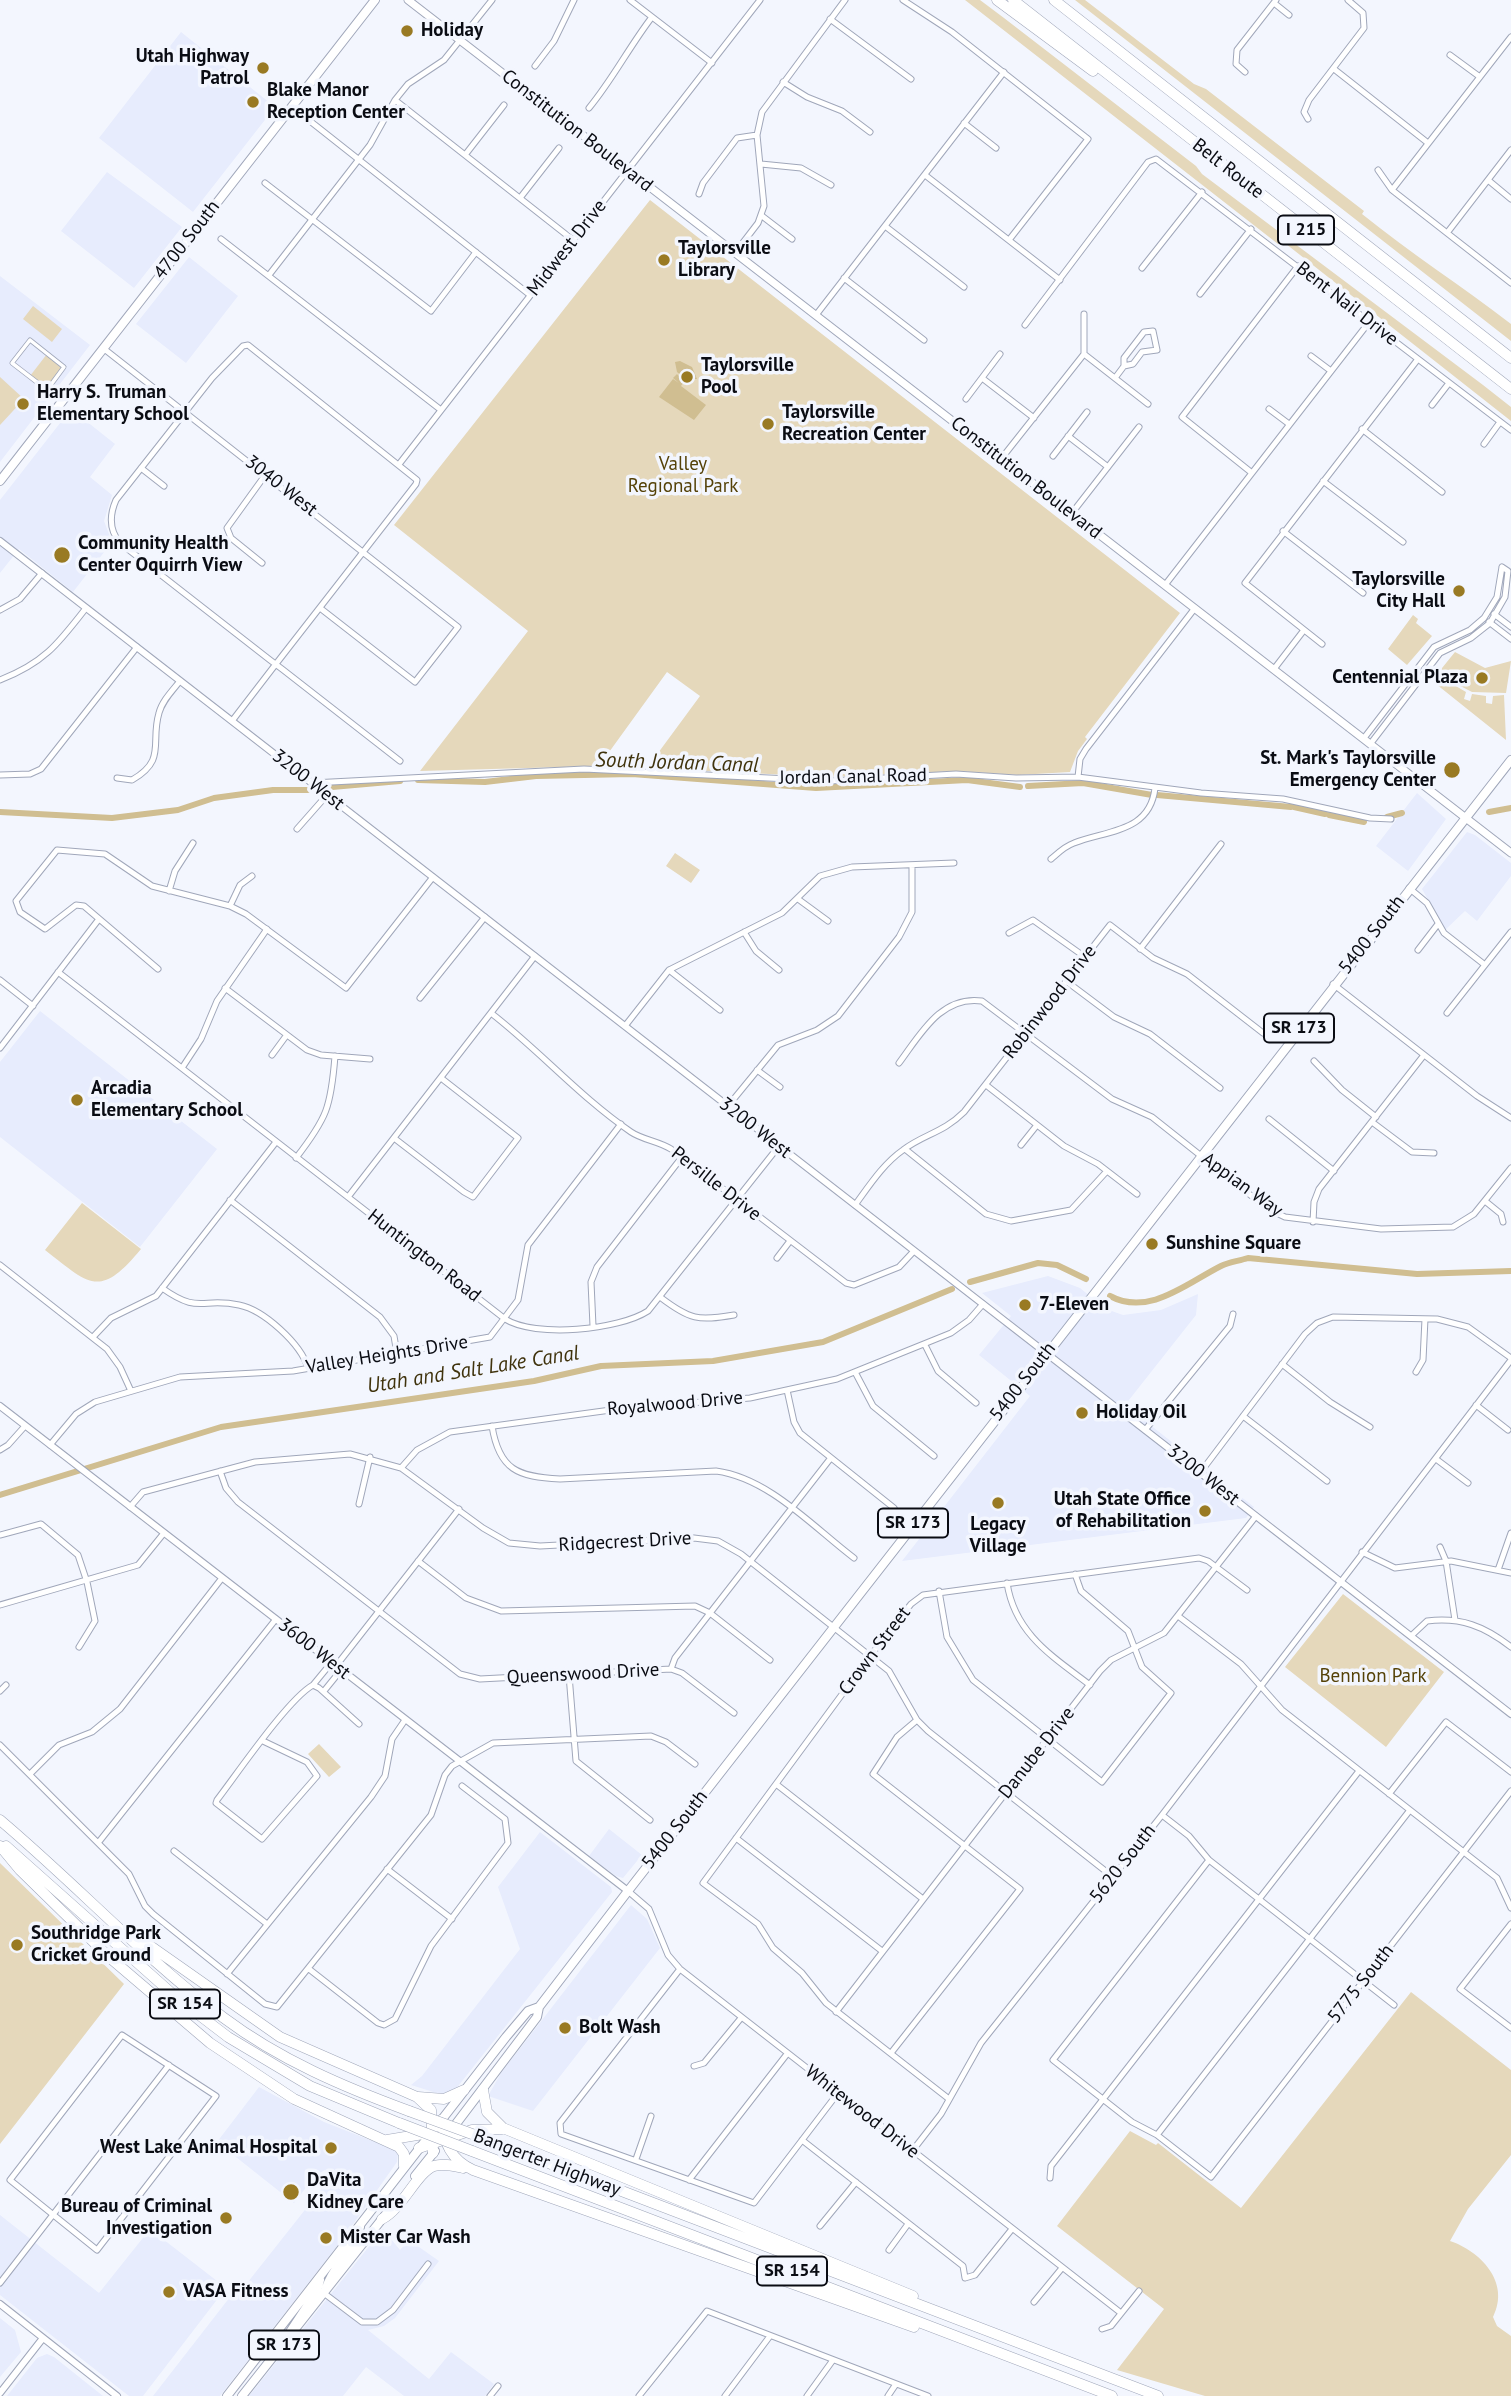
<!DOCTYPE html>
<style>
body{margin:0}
canvas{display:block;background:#f3f6fe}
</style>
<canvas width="1511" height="2396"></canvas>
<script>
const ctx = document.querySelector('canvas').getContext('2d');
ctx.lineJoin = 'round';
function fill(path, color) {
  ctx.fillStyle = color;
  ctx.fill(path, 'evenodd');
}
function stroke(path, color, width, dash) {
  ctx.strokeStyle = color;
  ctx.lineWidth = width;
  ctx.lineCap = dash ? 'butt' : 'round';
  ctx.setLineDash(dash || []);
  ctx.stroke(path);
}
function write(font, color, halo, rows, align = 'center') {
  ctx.font = font + ' "PT Sans",sans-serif';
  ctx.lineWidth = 7;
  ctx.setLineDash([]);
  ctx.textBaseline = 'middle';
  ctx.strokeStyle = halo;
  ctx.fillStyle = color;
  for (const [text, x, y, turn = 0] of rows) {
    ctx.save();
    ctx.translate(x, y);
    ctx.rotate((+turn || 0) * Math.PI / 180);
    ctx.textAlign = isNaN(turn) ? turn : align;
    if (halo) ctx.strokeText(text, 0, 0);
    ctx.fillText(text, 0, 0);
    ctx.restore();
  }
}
fill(new Path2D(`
 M181 32 275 107 193 212 99 138Z
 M107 172 182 227 134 288 61 231Z
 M189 257 238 296 186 363 136 324Z
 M0 276 90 345 0 462Z
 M71 409 115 444 90 477 112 495 104 521 112 542 73 592 19 549 0 573V500Z
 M1417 793 1446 819 1408 871 1376 846Z
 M1467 832 1475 835 1511 863V876L1477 921 1465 911 1445 930 1422 889Z
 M40 1011 217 1149 140 1247 0 1137V1062Z
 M1048 1276 1080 1288 1106 1309 1123 1315 1161 1310 1198 1294 1196 1315 1125 1405 1254 1507 1246 1518 902 1561 1030 1396 979 1355 1011 1316 982 1293Z
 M609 1829 642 1855 623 1878 616 1876 589 1856Z
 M540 1832 611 1887 612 1892 455 2090 443 2095 411 2085 422 2076 520 1949 498 1887Z
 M631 1905 647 1919 660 1948 533 2111 488 2096 501 2073Z
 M259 2087 324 2122 393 2149 398 2153 397 2162 344 2237 220 2396H153L230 2297 240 2292 327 2182 325 2170 315 2176 294 2203 217 2142Z
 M0 2215 99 2293 150 2229 226 2288 143 2396H129L0 2295Z
 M383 2229 400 2250 409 2240 439 2261 395 2318 384 2326 368 2330 429 2379 451 2352 494 2384 485 2396H404L366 2367 343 2396H249Z
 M0 2318 15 2330 21 2352 0 2377Z
 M47 2354 54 2357 103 2396H7L37 2358Z`), '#e7ecfd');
fill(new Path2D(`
 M965 0H980L1004 18 1196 166 1202 174 1483 385 1511 407V421L1281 240 1278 244Z
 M1075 0H1085L1194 84 1206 89 1364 211 1362 214C1410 253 1462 286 1511 324V341Z
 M650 200 1180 613 1085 737 1087 739 1078 751 1070 772 1018 775 957 771 830 777 647 768 700 696 667 672 599 766 420 771 528 631 394 525Z
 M33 306 62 329 52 342 23 319Z
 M47 354 64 367 47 390 30 376Z
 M0 377 24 399 0 425Z
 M1413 615 1418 619 1416 623 1432 636 1407 665 1388 649Z
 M1455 652 1485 668 1511 661 1506 693 1472 692 1441 676 1438 673Z
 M1437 675 1466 692 1464 699 1470 701 1472 694 1486 696V703L1492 704 1493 696 1504 695 1506 740 1431 680Z
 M675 853 700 870 691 883 666 866Z
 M82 1203 141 1249C99 1300 89 1284 45 1250Z
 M1343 1594 1444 1672 1386 1747 1285 1667Z
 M319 1744 341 1767 329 1777 308 1754Z
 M0 1863 124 1984 0 2144Z
 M1411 1992 1511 2070V2155L1468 2209 1450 2241C1480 2251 1511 2282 1493 2317L1497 2326 1511 2336V2396H1205L1117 2370 1164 2309 1057 2226 1130 2131 1156 2145 1158 2143 1241 2208Z`), '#e5d8bb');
fill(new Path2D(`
 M680 361 692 367 697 379H686L681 386 706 405 694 420 659 397 673 379 679 383 673 378 677 374 681 379 683 377 677 372 675 362Z`), '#d0be91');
stroke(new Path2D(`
 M418 780 485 782 536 776 632 774 816 788 967 780 1020 787
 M1028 786 1083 783 1152 795
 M332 787 400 781
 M1157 795 1291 807
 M1294 807 1325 814
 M0 812 112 818 178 810 214 798 273 790H308
 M1489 812 1511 808
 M1329 815 1364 822
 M1387 817 1402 813
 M970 1282 1038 1263 1057 1265 1086 1279
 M1110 1296C1149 1317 1187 1283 1221 1266 1229 1262 1239 1261 1248 1258L1417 1274 1511 1271
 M0 1495 221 1427 534 1381 601 1366 713 1361 823 1342 952 1289`), '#d0be91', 6);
const pedestrian = new Path2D(`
 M30 340 64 367 47 390 12 363Z`);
const minor = new Path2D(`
 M630 0 712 63
 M903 0 952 32 1088 139 1009 240
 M1274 3 1289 15
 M830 19 911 79
 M1450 55 1480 77
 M535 66 554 41 574 0
 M1334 69 1428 143
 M1245 72 1236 64 1237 50 1276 0
 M783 82 807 97 842 111 870 132
 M395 100 573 240
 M291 106 530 295
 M589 108C613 79 629 47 652 17
 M1308 119 1304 112 1309 100 1364 28 1363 13 1348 0
 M964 123 996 148
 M465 155 504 105
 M761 164 801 168 831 185
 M1378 170 1392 190 1511 283
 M925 175 1060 280
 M1488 180 1511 199
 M265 183 431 311 476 252
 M1392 190 1511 37
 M699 194 703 183 737 138 757 135
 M520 198 559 148
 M762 216 792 239
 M885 226 964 287
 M1447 233 1511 150
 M221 239 441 410
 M735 253 758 223 764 206 757 135 762 112 845 0
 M1142 268 1202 192
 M269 275 370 145 395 100 408 84 444 60 492 0
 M844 278 924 340
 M1200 294 1251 229
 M816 315 1004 72
 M1025 325 1148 162 1156 159 1511 430
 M103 348 458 627 415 682 320 608
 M1084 354 1148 404
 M1311 356 1331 371
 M982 378 1034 418
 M1115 378 1124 366V358L1144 332 1153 331 1157 350 1142 352 1133 364 1124 366
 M966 399 1000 354
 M1432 405 1449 383
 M1269 409 1289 424
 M1362 429 1442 492
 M1068 436 1108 467
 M1484 444 1500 422
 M1053 456 1087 412
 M1001 459 1084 354V314
 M400 463 760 0
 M141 468 164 486
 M1252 473 1182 417 1298 266
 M1323 481 1403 542
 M1072 513 1139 427
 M1283 531 1363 593
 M262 563 231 538 227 528 266 474
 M1165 585 1370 321
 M0 610 20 599 42 573
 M1494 614 1511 627
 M1489 622 1511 639
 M1322 644 1245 583 1418 359
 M1274 669 1304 630
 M0 680C44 663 58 644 86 608
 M232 721 272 669 279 660 416 484 417 480 248 345 243 346 212 378 116 500C109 516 109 530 120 543L270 660 282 669 400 761
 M1364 738 1434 647 1470 630 1484 618 1497 597 1502 567
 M1371 743 1440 653 1471 638 1490 623 1505 597 1508 571 1502 567
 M0 775 30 774 41 769 137 647
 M1078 777 1080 759 1086 749 1195 608
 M117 778 132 780C167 760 150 743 159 713 162 701 172 691 180 681
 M312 783 584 769 830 781 956 774 1016 778 1078 777 1201 793 1283 799 1370 818 1391 819
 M297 829 327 795
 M1051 859C1058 853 1065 846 1074 843 1106 830 1150 833 1155 788
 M1409 888 1427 903 1444 933 1485 965
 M169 891 175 871 193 843
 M798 899 828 921
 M230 906 240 885 252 876
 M744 932 756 951 779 970
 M1009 933 1033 920 1085 957
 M1140 949 1221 844
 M1418 950 1438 924
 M158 969 84 906 76 905 45 929 20 912 16 901 57 850 105 854 152 886 230 906 246 914 346 988 433 877
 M669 970 720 1010
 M58 972 505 1319C535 1338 619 1330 648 1311L779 1146
 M0 980 33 1006
 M1066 981 1114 1017 1150 1034 1220 1088
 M1333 984 1477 1096 1511 1118
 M225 988 307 1050 321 1055 370 1059
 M420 998 485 917
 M491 1013C540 1051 580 1097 631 1132 643 1140 658 1141 671 1149L846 1283 854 1285 899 1267 914 1251
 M1447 1013 1511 932
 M625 1026 669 970 782 913 820 876 852 867 954 863
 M0 1048 99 919
 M272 1055 286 1036
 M1314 1061 1342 1090 1376 1117
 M899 1063C920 1035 941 995 982 1001L1112 1099 1152 1117 1268 1209 1285 1217 1381 1229 1453 1227 1474 1214 1511 1168
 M182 1068 201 1039 217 1001 267 929
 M757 1070 780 1087
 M986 1085 1064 1146 1098 1164 1137 1194
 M728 1106 778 1045 817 1030 838 1016 899 937 912 912V865
 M1269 1119 1334 1171
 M1372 1122 1412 1152 1434 1153
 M394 1138 464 1192 473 1197 518 1138 441 1078
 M1021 1145 1037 1125
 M905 1149 986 1214 1011 1221 1071 1210 1107 1171
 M296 1158C327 1118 331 1107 335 1056
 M348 1197 535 956
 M230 1200 380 1317 394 1336 397 1354
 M1485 1201 1501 1214 1503 1222
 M855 1205C869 1186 883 1164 903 1150 924 1134 943 1133 964 1112L1110 925 1153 958 1187 974 1263 1033
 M1313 1222 1314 1202 1319 1189 1424 1055
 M777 1258 790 1241
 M0 1265 107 1349 120 1367 131 1391
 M162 1288C200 1315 201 1297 239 1305 264 1310 301 1344 308 1368
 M660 1297C690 1320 698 1321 734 1315
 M593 1326 591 1282 597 1267 682 1157
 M93 1337 111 1318 156 1296 276 1142
 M925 1345 938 1371 976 1403
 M1282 1364 1330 1402 1370 1427
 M855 1372 873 1406 934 1456
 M1416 1372 1423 1360 1425 1319
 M787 1390 794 1422 800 1433 894 1508
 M1476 1405 1508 1430
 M1243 1416 1327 1481
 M492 1426C499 1470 518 1477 560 1479L716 1471C769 1478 813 1527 854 1558
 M1145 1430 1230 1326 1233 1314
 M50 1445 76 1414 95 1402 180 1377 293 1371 490 1337 518 1300 528 1245 621 1124
 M0 1450 8 1445 25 1426
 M1436 1459 1468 1483
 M401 1468 417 1450 450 1432 618 1409 750 1398 837 1379 951 1333 969 1320 983 1304
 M220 1471 226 1488 238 1502 460 1674 480 1679 671 1669 682 1673 734 1713
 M1200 1473 1305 1334 1317 1323 1333 1317 1437 1319 1468 1327 1511 1358
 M359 1504 370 1457
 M130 1507 143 1492 255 1462 350 1454 401 1468 483 1528 509 1543 540 1546 694 1538 718 1541 741 1554 889 1671 917 1720 928 1731 1113 1877
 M0 1535 41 1524 78 1555 87 1582 95 1621 79 1647
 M1440 1547 1446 1561 1455 1620
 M1362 1552 1395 1568 1451 1561 1511 1573
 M418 1561 466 1598 501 1611 695 1606 710 1613 770 1660
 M1498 1570 1511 1533
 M1007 1583C1015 1634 1052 1656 1090 1685
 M939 1591 947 1637 973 1680 1102 1782 1171 1693 1142 1667 1128 1631 1081 1591 1075 1574
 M0 1605 138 1565 164 1533
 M1178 1616 1241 1664 1282 1710 1497 1878 1511 1908
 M1411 1636 1427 1621C1461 1617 1484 1626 1511 1647
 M336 1666 459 1509
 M671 1669 675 1658 830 1459
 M569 1675 576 1761 650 1820
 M313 1685 327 1668 336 1666
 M0 1691 6 1685
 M324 1691 337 1675 336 1666
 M263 1741 307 1762 317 1776 262 1839 216 1803 217 1800C237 1774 288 1699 313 1685L319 1688 359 1724
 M0 1745 129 1874 145 1906 153 1914 265 2004 277 2007 431 1815 445 1775 452 1766 493 1743 651 1736 666 1742 695 1764
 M30 1774 59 1745 92 1732 120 1709 222 1578
 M776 1784 923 1899
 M1389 1794 1446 1722 1511 1772
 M1162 1815 1189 1836 1209 1860 1394 2005
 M736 1838 882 1951
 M98 1843 276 1619
 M174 1851 267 1924
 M1209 1860 1053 2060 1132 2122 1157 2135 1211 2177 1511 1791
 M387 1869 452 1919
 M628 1891 649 1909 668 1955 680 1969 1121 2313
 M1511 1924 1460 1989 1511 2028
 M309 1969 378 2023 384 2025 395 2019 431 1946 508 1843 505 1819 462 1786
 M680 1969 560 2123 561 2134 754 2203 838 2093
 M227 1974 371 1797 385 1776 392 1739 405 1720
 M836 2012 1100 1671 1111 1660 1164 1633 1256 1516
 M122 2035 216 2096 97 2250 10 2180Z
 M891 2053 1020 1889 873 1774 897 1737 917 1720
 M694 2066 704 2063 741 2018
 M949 2099 826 2003 802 1973 773 1948 758 1924 703 1883 871 1655 911 1604 923 1595 1199 1558 1208 1561 1247 1590
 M1157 2135 1410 1810
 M802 2140 963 2266 965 2278 975 2275 1012 2229
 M913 2150 941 2114 981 2043 1162 1815 1511 1360
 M636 2159 651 2116
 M1050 2178 1051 2166 1359 1771
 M689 2180 787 2054
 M820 2226 856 2182
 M889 2250 908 2224
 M0 2283 169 2065
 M325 2294 362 2322H377L393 2310 428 2264
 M1034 2302 1062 2268
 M1102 2329 1111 2326 1139 2291
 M490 2396 498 2386
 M639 2396 707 2311 928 2396
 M725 2396 770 2336
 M807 2396 833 2360
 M888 2396 896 2384`);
const tertiary = new Path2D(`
 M0 541 1511 1714
 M0 1406 628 1891
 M0 2304 117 2396
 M0 2393 43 2338`);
const secondary = new Path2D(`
 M408 0 1511 853`);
const primary = new Path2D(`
 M0 481 375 0
 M443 2141 537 2017 539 2007 628 1891 1511 760
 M415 2176 435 2151
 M326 2288C333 2265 354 2251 360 2227
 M288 2335 317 2291 320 2280
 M227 2396 506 2037 528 2011 539 2007
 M242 2396 386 2214`);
const motorway = new Path2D(`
 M997 0 1093 71
 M1013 0 1511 389
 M1054 0 1511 358
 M0 1820C76 1884 144 1958 224 2018 280 2060 344 2087 409 2111
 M0 1846 20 1870 109 1957 210 2043 294 2099 399 2147 404 2154V2166
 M6 1846 177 1998 228 2037 310 2086 399 2123
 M139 1938 280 2037 417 2097 431 2110 433 2153
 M483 2090 487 2112 503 2128 913 2296
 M418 2097 444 2099 464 2090
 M441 2120C445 2144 450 2159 473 2170L914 2327
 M483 2138 1158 2396
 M387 2140 429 2133
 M419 2148 472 2130 502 2129
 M472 2151 1112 2396
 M382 2219C403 2208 417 2172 434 2166 443 2163 454 2166 463 2168`);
stroke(pedestrian, '#a0a7ba', 5);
stroke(minor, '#a0a7ba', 7);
stroke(tertiary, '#a0a7ba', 8);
stroke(secondary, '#a0a7ba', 9);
stroke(primary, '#a0a7ba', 10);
stroke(motorway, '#a0a7ba', 11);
stroke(pedestrian, '#fff', 3.5);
stroke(minor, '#fff', 5);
stroke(tertiary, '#fff', 6);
stroke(secondary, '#fff', 7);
stroke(primary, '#fff', 8);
stroke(motorway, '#fff', 10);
const motorwayBridge = new Path2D(`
 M409 2111 483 2138
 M399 2123 472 2151`);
stroke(motorwayBridge, '#a0a7ba', 11, []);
stroke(motorwayBridge, '#fff', 10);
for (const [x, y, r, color] of [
 [407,31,7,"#997a23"],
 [263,68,7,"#997a23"],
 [253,102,7,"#997a23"],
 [664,260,7,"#997a23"],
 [687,377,7,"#997a23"],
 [23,404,7,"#997a23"],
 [768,424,7,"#997a23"],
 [62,555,9,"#997a23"],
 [1459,591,7,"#997a23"],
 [1482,678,7,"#997a23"],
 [1452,770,9,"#997a23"],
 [77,1100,7,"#997a23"],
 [1152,1244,7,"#997a23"],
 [1025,1305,7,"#997a23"],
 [1082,1413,7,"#997a23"],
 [998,1503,7,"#997a23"],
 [1205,1511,7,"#997a23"],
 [17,1945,7,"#997a23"],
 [565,2028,7,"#997a23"],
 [331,2148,7,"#997a23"],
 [291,2192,9,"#997a23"],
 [226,2218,7,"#997a23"],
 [326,2238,7,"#997a23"],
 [169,2292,7,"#997a23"]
]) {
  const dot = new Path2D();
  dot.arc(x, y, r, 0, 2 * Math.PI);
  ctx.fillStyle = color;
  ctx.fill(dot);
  stroke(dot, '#f3f6fe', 2.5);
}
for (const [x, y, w] of [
 [1306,230,56],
 [1299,1028,70],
 [913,1523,70],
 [185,2004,70],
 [792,2271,70],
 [284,2345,70]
]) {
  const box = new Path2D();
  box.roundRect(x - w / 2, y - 14.5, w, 29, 5);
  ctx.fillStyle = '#f3f6fe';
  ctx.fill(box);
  stroke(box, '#0a0c13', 2);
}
write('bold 18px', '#0a0c13', null, [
 ["I 215",1306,230],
 ["SR 173",1299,1028],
 ["SR 173",913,1523],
 ["SR 154",185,2004],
 ["SR 154",792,2271],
 ["SR 173",284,2345]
]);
write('bold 19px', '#0a0c13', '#f3f6fe', [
 ["Holiday",421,31],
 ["Utah Highway",249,57,"right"],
 ["Patrol",249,79,"right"],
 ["Blake Manor",267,91],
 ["Reception Center",267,113],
 ["Taylorsville",678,249],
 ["Library",678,271],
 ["Taylorsville",701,366],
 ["Pool",701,388],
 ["Harry S. Truman",37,393],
 ["Elementary School",37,415],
 ["Taylorsville",782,413],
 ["Recreation Center",782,435],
 ["Community Health",78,544],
 ["Center Oquirrh View",78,566],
 ["Taylorsville",1445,580,"right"],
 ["City Hall",1445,602,"right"],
 ["Centennial Plaza",1468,678,"right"],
 ["St. Mark's Taylorsville",1436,759,"right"],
 ["Emergency Center",1436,781,"right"],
 ["Arcadia",91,1089],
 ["Elementary School",91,1111],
 ["Sunshine Square",1166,1244],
 ["7-Eleven",1039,1305],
 ["Holiday Oil",1096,1413],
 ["Utah State Office",1191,1500,"right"],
 ["of Rehabilitation",1191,1522,"right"],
 ["Legacy",998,1525,"center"],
 ["Village",998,1547,"center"],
 ["Southridge Park",31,1934],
 ["Cricket Ground",31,1956],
 ["Bolt Wash",579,2028],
 ["West Lake Animal Hospital",317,2148,"right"],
 ["DaVita",307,2181],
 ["Kidney Care",307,2203],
 ["Bureau of Criminal",212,2207,"right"],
 ["Investigation",212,2229,"right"],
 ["Mister Car Wash",340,2238],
 ["VASA Fitness",183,2292]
], 'left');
write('19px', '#0a0c13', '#f3f6fe', [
 ["Constitution Boulevard",577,131,38],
 ["Belt Route",1228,169,38],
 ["4700 South",187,240,-52],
 ["Midwest Drive",567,248,-52],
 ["Bent Nail Drive",1347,304,38],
 ["Constitution Boulevard",1026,478,38],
 ["3040 West",281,486,38],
 ["Jordan Canal Road",853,777,-1],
 ["3200 West",308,780,38],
 ["5400 South",1372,935,-52],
 ["Robinwood Drive",1050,1002,-52],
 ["3200 West",755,1128,38],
 ["Persille Drive",716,1184,38],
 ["Appian Way",1242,1185,36],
 ["Huntington Road",424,1256,38],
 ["Valley Heights Drive",387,1355,-9],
 ["5400 South",1023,1382,-52],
 ["Royalwood Drive",675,1404,-5],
 ["3200 West",1203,1475,38],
 ["Ridgecrest Drive",625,1542,-3],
 ["3600 West",314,1649,38],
 ["Crown Street",875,1651,-53],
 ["Queenswood Drive",583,1674,-3],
 ["Danube Drive",1037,1753,-52],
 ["5400 South",675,1830,-52],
 ["5620 South",1123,1864,-52],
 ["5775 South",1361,1984,-52],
 ["Whitewood Drive",862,2112,38],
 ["Bangerter Highway",547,2163,21]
]);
write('19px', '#554208', '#f3f6fe', [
 ["Valley",683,465],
 ["Regional Park",683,487],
 ["Bennion Park",1373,1677]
]);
write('italic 21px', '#40330d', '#f3f6fe', [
 ["South Jordan Canal",677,763,2],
 ["Utah and Salt Lake Canal",473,1370,-9]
]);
</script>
